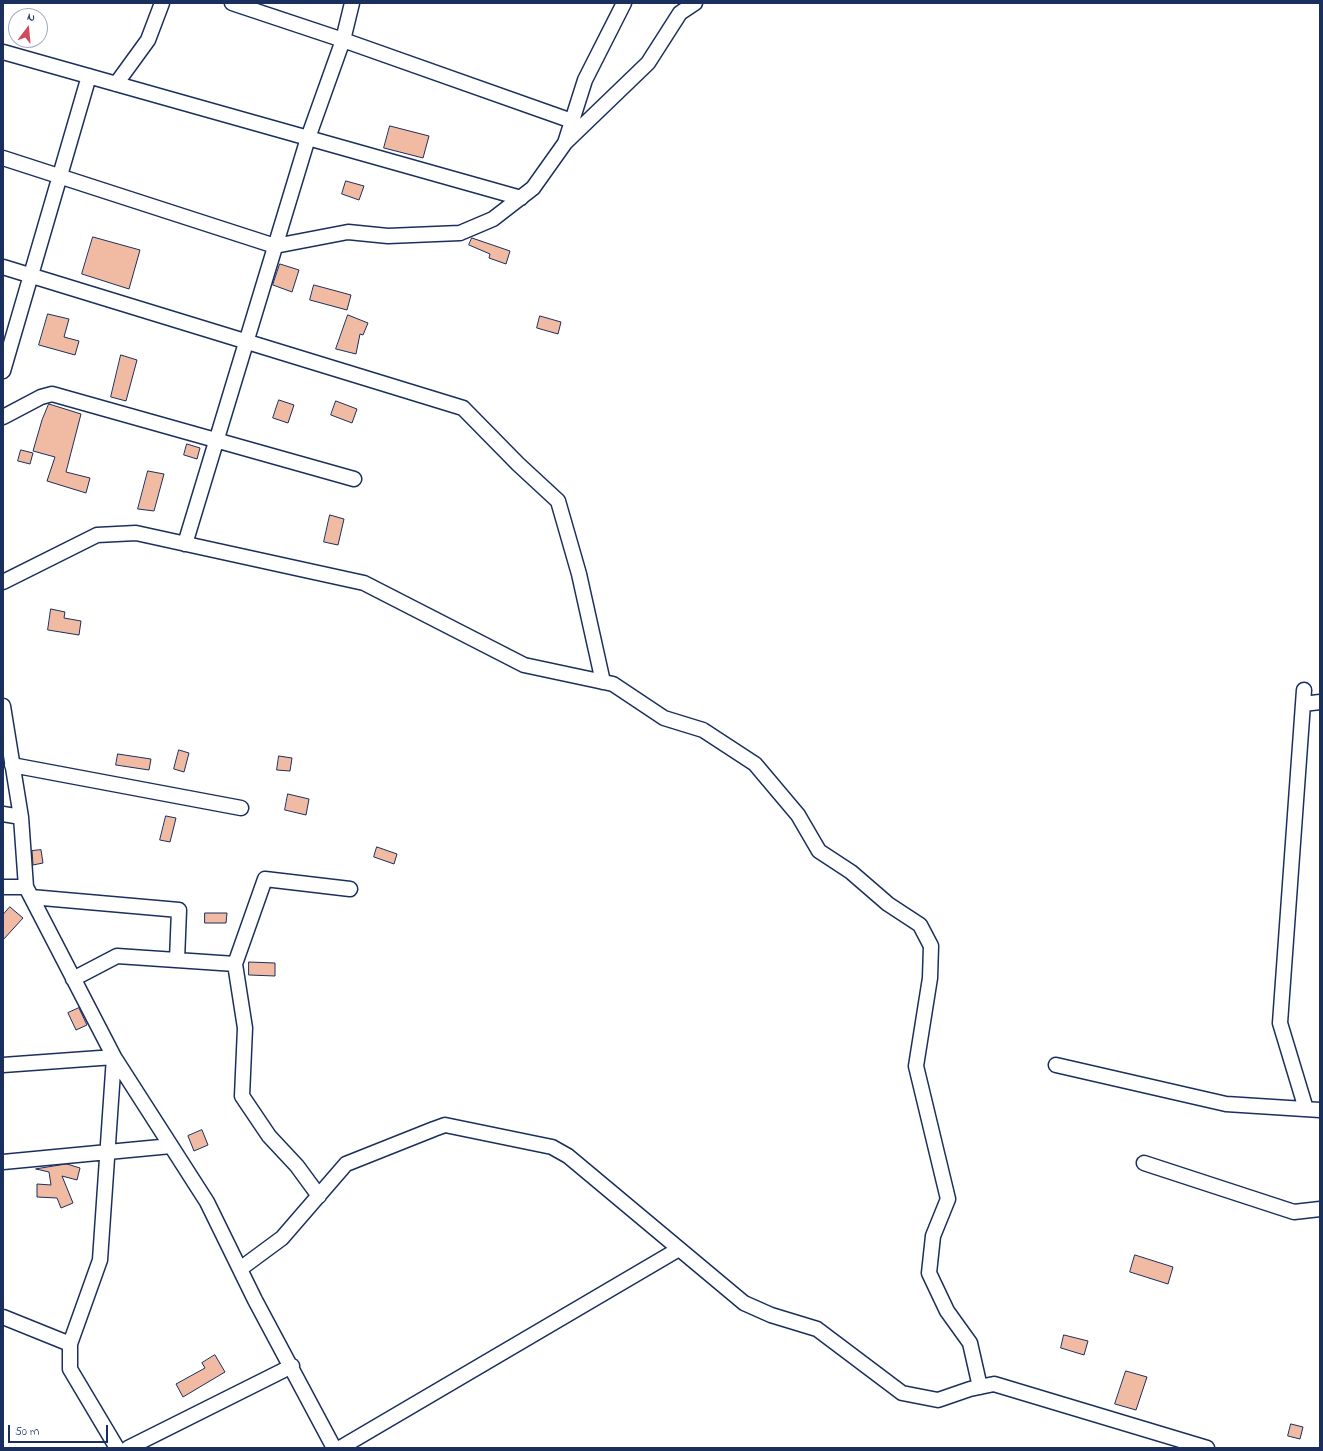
<!DOCTYPE html>
<style>
body{margin:0}
#map{position:relative;width:1323px;height:1451px;overflow:hidden;background:#fff;font-family:"Indie Flower",sans-serif}
canvas{display:block}
.frame{position:absolute;inset:0;border:4px solid #1b2f5e;pointer-events:none}
.north{position:absolute;left:8px;top:8px;width:40px;height:40px;box-sizing:border-box;background:#fff;border:1px solid #a4acbf;border-radius:50%;rotate:16deg;font-size:11px;font-weight:700;line-height:16px;text-align:center;color:#1b2f5e}
.north::after{content:'';display:block;margin:auto;width:14px;height:18px;background:#d1495b;clip-path:polygon(50% 0,100% 100%,50% 72%,0 100%)}
.scale{position:absolute;left:8px;top:1425px;width:100px;height:18px;box-sizing:border-box;border:2px solid #1b2f5e;border-top:0;padding-left:5px;font-size:12px;line-height:14px;white-space:nowrap;color:#1b2f5e;-webkit-text-stroke:3px #fff;paint-order:stroke}
</style>
<div id="map">
<canvas width="1323" height="1451"></canvas>
<div class="frame"></div>
<div class="north">N</div>
<div class="scale">50 m</div>
</div>
<script>
const ctx = document.querySelector('canvas').getContext('2d');
ctx.lineJoin = 'round';
function fill(path, color) {
  ctx.fillStyle = color;
  ctx.fill(path, 'evenodd');
}
function stroke(path, color, width, dash) {
  ctx.strokeStyle = color;
  ctx.lineWidth = width;
  ctx.lineCap = dash ? 'butt' : 'round';
  ctx.setLineDash(dash || []);
  ctx.stroke(path);
}
const building = new Path2D(`
 M390 126 429 136 423 158 384 148Z
 M346 181 364 186 359 200 342 194Z
 M93 237 140 250 129 289 82 274Z
 M472 238 510 251 506 264 489 258 490 254 469 245Z
 M280 264 299 270 292 292 273 285Z
 M314 285 351 295 347 310 310 300Z
 M48 314 69 319 64 337 79 341 75 355 39 345Z
 M348 315 368 323 363 335 360 334 356 354 336 349Z
 M540 316 561 322 558 334 537 328Z
 M121 355 137 360 126 401 111 397Z
 M279 400 294 405 288 423 273 418Z
 M336 401 357 409 352 423 331 415Z
 M49 404 81 414 66 472 90 478 86 493 47 481 55 457 33 451 42 420Z
 M187 444 200 448 197 459 184 455Z
 M21 450 33 453 30 464 18 461Z
 M148 471 164 474 154 511 138 509Z
 M330 515 344 519 338 545 324 542Z
 M51 609 65 612 64 618 81 621 79 635 48 630Z
 M179 750 189 753 184 772 174 769Z
 M118 754 151 759 149 770 116 765Z
 M279 756 292 758 290 771 277 770Z
 M288 794 309 799 306 815 285 810Z
 M166 816 176 818 170 842 160 840Z
 M377 847 397 854 394 864 374 857Z
 M41 850 43 863 33 865 32 851Z
 M10 907 23 918 3 940V915Z
 M205 913H227L226 923H205Z
 M249 962 275 963V976L249 975Z
 M79 1008 87 1025 76 1030 68 1013Z
 M202 1130 208 1145 194 1151 188 1136Z
 M67 1164 80 1168 77 1180 62 1176 73 1203 61 1208 57 1198 37 1197V1184L51 1185 49 1172 36 1169Z
 M1135 1255 1173 1267 1168 1284 1130 1272Z
 M1064 1335 1088 1341 1084 1355 1061 1348Z
 M215 1355 225 1372 183 1397 176 1384 205 1368 202 1363Z
 M1126 1371 1147 1377 1136 1410 1115 1404Z
 M1291 1424 1303 1427 1300 1439 1288 1436Z`);
fill(building, '#f0bba2');
stroke(building, '#1b2f5e', 1);
const minor = new Path2D(`
 M232 3 343 40 572 121
 M3 52 521 198
 M116 84 148 40 162 3
 M566 142 648 63 680 13 695 3
 M3 158 275 246 348 232 388 236 460 233 493 219 533 188 565 143 585 80 624 3
 M3 267 463 408 518 464 558 501 579 574 603 682
 M3 371 89 76
 M3 417 41 397 52 394 354 479
 M185 544 308 138 343 40 352 3
 M3 582 97 535 136 533 364 583 524 665 613 684 664 718 703 730 755 764 798 815 819 851 851 872 888 904 920 925 931 946 930 978 916 1066 948 1199 933 1236 929 1273 947 1311 970 1343 980 1387
 M1304 690 1280 1023 1306 1109
 M1303 704 1320 702
 M3 706 21 817 26 887 114 1057 207 1202 255 1300 334 1448
 M12 765 241 808
 M3 814 21 817
 M3 887H26
 M31 897 179 910 177 960
 M73 979 117 956 235 964
 M3 1065 114 1057 100 1260 70 1344V1369L117 1448
 M1056 1065 1226 1104 1320 1110
 M3 1162 171 1146
 M1144 1163 1294 1212 1320 1209
 M319 1196 297 1166 269 1136 242 1096 245 1028 235 964 265 879 350 889
 M240 1269 282 1238 346 1164 434 1129 445 1125 552 1147 568 1156 744 1303 771 1315 817 1329 902 1393 938 1400 970 1389 994 1384 1207 1448
 M3 1317 70 1344
 M128 1448 292 1366
 M340 1448 679 1249`);
stroke(minor, '#1b2f5e', 17);
stroke(minor, '#fff', 14);
</script>
